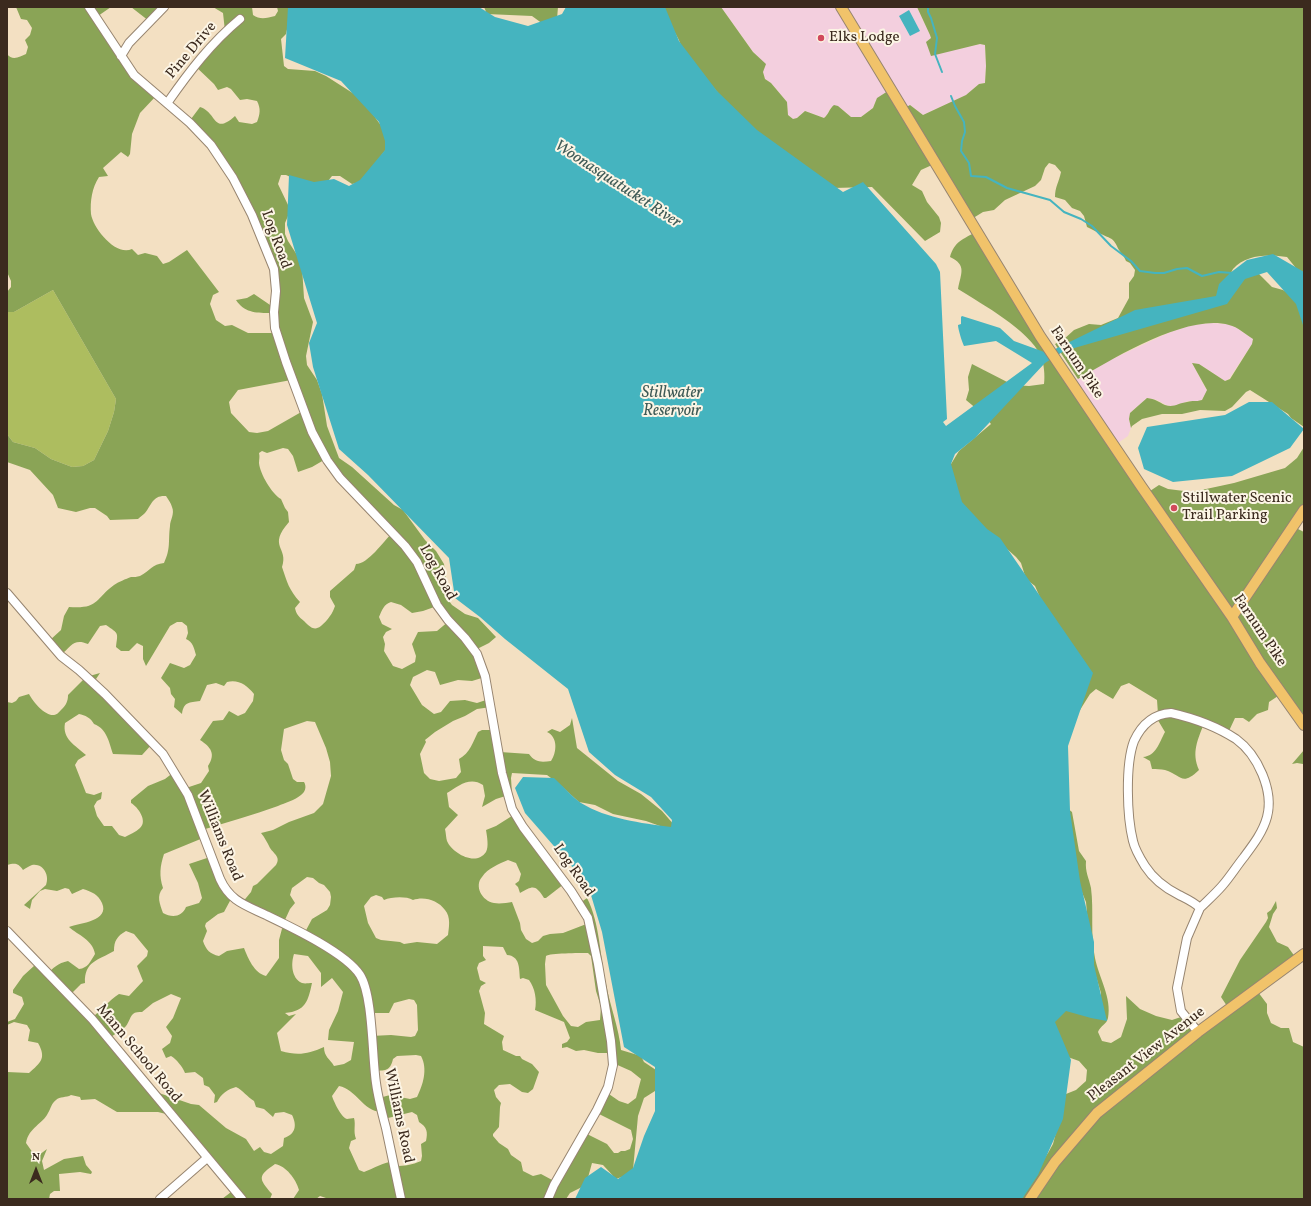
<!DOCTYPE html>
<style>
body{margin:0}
#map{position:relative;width:1311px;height:1206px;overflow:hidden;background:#f3e0c2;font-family:Vollkorn,serif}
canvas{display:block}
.frame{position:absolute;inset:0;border:8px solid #3b2a1e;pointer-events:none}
.north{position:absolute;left:16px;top:1150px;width:40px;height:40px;-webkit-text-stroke:3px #fcf5e5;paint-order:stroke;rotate:0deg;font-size:11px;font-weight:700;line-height:16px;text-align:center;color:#3b2a1e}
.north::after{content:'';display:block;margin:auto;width:14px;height:18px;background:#3b2a1e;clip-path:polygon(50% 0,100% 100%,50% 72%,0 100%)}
</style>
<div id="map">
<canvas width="1311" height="1206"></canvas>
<div class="frame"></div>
<div class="north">N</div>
</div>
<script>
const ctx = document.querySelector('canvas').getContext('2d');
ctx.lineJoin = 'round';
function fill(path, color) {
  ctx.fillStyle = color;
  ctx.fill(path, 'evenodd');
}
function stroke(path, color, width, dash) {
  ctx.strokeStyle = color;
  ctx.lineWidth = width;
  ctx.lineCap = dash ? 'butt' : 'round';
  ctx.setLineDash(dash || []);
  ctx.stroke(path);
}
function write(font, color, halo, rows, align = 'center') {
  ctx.font = font + ' Vollkorn,serif';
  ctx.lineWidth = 4;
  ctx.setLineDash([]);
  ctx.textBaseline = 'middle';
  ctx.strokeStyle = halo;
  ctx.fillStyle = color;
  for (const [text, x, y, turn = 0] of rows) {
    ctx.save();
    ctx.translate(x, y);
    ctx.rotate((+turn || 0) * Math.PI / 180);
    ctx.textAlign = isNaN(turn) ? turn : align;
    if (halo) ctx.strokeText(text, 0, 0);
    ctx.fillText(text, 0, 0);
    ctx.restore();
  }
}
fill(new Path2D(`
 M721 7H917L930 35 931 38 927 41 931 55 980 44 985 45 986 66 985 83 979 84 967 95 923 115 910 105 903 109 877 98 873 108 861 117H851L838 106 830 108 828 114 824 118 805 111 797 118 793 119 788 115 787 102 771 83 765 79 763 72 765 64 753 52Z
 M1211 323 1228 324 1237 328 1253 339 1252 344 1229 379 1225 381 1199 364 1192 363 1207 391 1202 400 1196 402 1188 401 1175 407 1166 405 1157 400 1147 398 1130 413 1129 419 1131 428 1128 436 1115 445 1072 382 1110 360 1168 333 1191 325Z`), '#f3cfde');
fill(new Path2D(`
 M53 290 116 399 114 412 108 431 94 460 83 466 72 467 51 459 35 448 13 442 7 434V312H14Z`), '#adbd5f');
fill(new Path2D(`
 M16 7H111L98 16 119 52 156 96 140 113 132 134 130 154 128 157 121 152 103 168 108 176 99 177C92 188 90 201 91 214 93 228 116 257 132 249L138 255 145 253 157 256 163 264 169 262 187 250 219 292 213 295 210 304 216 320 225 326 232 325 248 333H275L274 313C259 313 245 314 236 300L247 298 254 294 273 307 274 274 233 180 208 144 188 123 200 107C217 112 213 136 235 116L239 122 252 124 257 122C260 114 261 109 257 101L247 99 240 100 231 89 227 87 218 90 214 84 194 65 225 31 223 13 213 7H252L253 15C260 20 267 18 275 16L278 11 277 7H292L286 34 281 39 284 66 288 69 315 71 326 76 362 99 392 141 362 182 352 184 340 176H332L328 181 306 184 286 175H281L278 184 289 207 288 216 285 223V234L288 241 299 258 302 267 304 298 313 322 306 356 307 365 317 380 322 394 327 426 339 458 352 467 394 505 403 510 425 540 436 551 444 564 449 601 452 605 465 614 478 618 496 637 489 643 475 650 485 677 472 681 458 680 440 685 435 672 427 670 413 677 410 685 422 705 434 714 441 712 450 701 465 700 477 703 489 699 491 707 477 709 465 716 453 721 435 732 425 740 426 742 420 754 424 773 430 779 439 781 456 778 461 772 459 759C470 753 473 742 478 732L482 730H495L500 752 529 754C535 763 542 762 551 761 557 752 558 737 547 732L552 729 560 732 570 725 572 718 577 748 618 781 641 794 662 811 675 826 674 831 646 821 613 814 595 805 579 802 559 784 547 775 512 773 511 778 512 794 496 799 482 807 485 796 483 785C470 776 458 786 447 793L449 807 458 815 445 829C446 833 446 838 447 841 452 853 476 867 486 852 489 847 487 836 486 830L496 826 515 814 564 884 546 898H544C535 884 533 886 520 893L518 887 515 884 519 881 521 874 516 863 508 860C499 864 488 868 482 877 474 886 482 901 494 903 499 904 507 903 512 902L520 923 521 930 526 939 532 943 538 941 543 936 550 934 563 933 589 923 580 903 587 898C600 923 600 957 606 984 610 1006 619 1028 621 1050L641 1056 644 1062 659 1072 655 1091 644 1098 638 1116 633 1170 627 1175 616 1179 603 1165 592 1163 586 1185 570 1193 566 1199H329L320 1196 316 1199H293L299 1190C296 1179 286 1166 275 1164 258 1176 258 1178 272 1194L270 1199H222L235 1189 166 1114 158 1112H117L95 1099 81 1100 80 1097 71 1095C66 1098 60 1096 56 1100 51 1104 51 1108 48 1113 43 1124 29 1127 26 1143L33 1153 39 1155 47 1149 42 1161 44 1170 64 1159 83 1156 86 1165 92 1172 91 1174 80 1172 59 1174 60 1191H54L50 1194 49 1199H7V1072L29 1073C40 1063 47 1059 38 1043L28 1041 30 1030 27 1025 14 1022 7 1025V1022L15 1019 24 1004 22 997 13 993V990L23 976 35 965 46 975C53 968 58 963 68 961L79 969C88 968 90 962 95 954 93 940 78 935 69 927 80 923 110 921 102 903 98 894 92 892 83 889L72 894 69 889 65 888 57 891 45 889 40 891 32 900 30 909 24 905 46 885C50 875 43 863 32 865 29 866 26 868 23 870 18 863 15 863 7 865V702L12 703 16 701 19 697 29 694C33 702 45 716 54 715 57 715 60 711 62 709 66 705 68 701 68 695L86 677 100 673 94 682 153 743 142 755 113 754C109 742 107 729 94 724 91 718 85 715 79 714L65 723C62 739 75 745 86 755L78 760 75 765 86 793 94 795 102 792 101 799 97 801 94 806 97 816 104 826H112L119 835 125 837C130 834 136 832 140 828 148 821 138 807 131 803V800L148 786 165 779 174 772 186 788 201 783 209 771 208 766C216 754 211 747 200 740L213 721 223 720 229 711 238 716 245 713 253 701 254 694C247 685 238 679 227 682L224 686 216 683 207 685 200 701C189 703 184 701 182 714L174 707 175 699 171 694 170 688 161 678 170 663 184 668 190 665 196 655C194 648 193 642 186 639L188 633 187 626 182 622H177L170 626 146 666 143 659V646L137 643 129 651H121L116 647C118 632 119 634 106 625L100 626 88 644C74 638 71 646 61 655L49 641 61 630 64 616 69 607C99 609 94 600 114 585 118 582 126 579 131 577 134 577 137 577 140 576 150 571 152 564 164 563 171 548 168 542 170 526 170 520 175 514 172 507 171 503 168 499 166 496 153 495 152 504 145 513 143 515 140 517 138 519L110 520 107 516 95 508H90L76 512 58 508 53 495 30 470 7 462V434L13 442 35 448 51 459 72 467 83 466 94 460 108 431 114 412 116 399 53 290 14 312H7V292L11 287V281L7 272V54C12 61 20 57 26 54L28 47 25 40 30 35 32 28 27 20 21 19ZM291 380 303 411 268 431 257 433 249 432 231 413 229 402 238 390ZM283 448 288 449 293 456 298 472 312 467 324 460 337 479 358 503 392 533C383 542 368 564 356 564L354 570 330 591V597L335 606C333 612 331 615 327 620 318 630 314 632 304 621 299 617 296 614 295 608L300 602C289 590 287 582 282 567 289 547 267 547 289 522L288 512 285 508 281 499C272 494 260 474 259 463 259 459 260 457 259 453L262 451 267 453ZM391 602 401 605 412 613 423 611 437 606 449 621 437 631 418 632 412 644 416 656 415 662 402 669 393 666 384 651 385 644 383 637 386 632 392 629 382 624 379 617C382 610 384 604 391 602ZM307 721 315 722 326 748 330 762 331 776 323 804 314 813 289 822 273 830 261 833C265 838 267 842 270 848 274 854 281 857 276 865L257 884 253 886 251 892 241 904 284 922 290 909 295 903 290 895 292 888 307 877 313 878 319 883 324 885 330 892 331 897 330 905 327 910 312 919 304 934 283 925 279 940V958L266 976C254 973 248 958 244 948L227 951 219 956C210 954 206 950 203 941L207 931 205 926 206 923 218 914 224 912 231 899 219 886 210 857 189 864 198 883 202 898 199 903 186 907C182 917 172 918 163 913 160 904 156 896 163 888 159 876 160 866 164 854L203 838 202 830C227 822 253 815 278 806 285 803 295 800 301 795 305 792 307 787 304 782H297L293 779 288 764 284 760 281 750 284 729ZM376 895 382 897 384 900C391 897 406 896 413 900 424 896 438 900 445 910 451 917 449 927 448 935L437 944 417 942 404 944 400 942 381 940 376 938 368 923 364 906 371 897ZM126 931 134 934 148 951 147 956 137 966 143 981 129 996 119 994C108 1001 101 1011 90 1019L68 997 81 984 85 983C84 961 99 960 114 951 114 941 117 936 126 931ZM483 946 503 947 507 955C520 956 519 968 520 979L523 978 529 980C535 988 537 1000 535 1010L564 1022 570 1038 567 1042 562 1044V1048L567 1047 576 1051 584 1050 598 1053H612L613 1063 631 1071 641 1079 636 1098 628 1104 619 1101 606 1092 597 1113 631 1130 633 1139 630 1149 625 1151H621L618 1153H614L607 1144 585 1133 554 1181 541 1174 533 1176 523 1171 521 1162 511 1155 508 1149 499 1143 493 1136V1134L499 1127 500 1107 501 1103 496 1097 494 1090 499 1085 510 1084 522 1092 528 1093 533 1089 539 1072 532 1064 522 1059 520 1056H516L503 1050 502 1042 504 1036 484 1024 485 1013 479 991 481 986 486 983 480 980 477 968 479 963 486 960 483 956ZM588 953 591 956 596 991 601 1007 600 1020 586 1022 578 1027 571 1026 563 1016 546 985 545 964 546 956C550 953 579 953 588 953ZM294 954 308 956 321 973V987L332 978 343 992 338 1011 329 1030 328 1040 354 1042 351 1060 344 1064 334 1066C330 1059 324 1057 324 1047 308 1054 298 1056 281 1051L277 1033 296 1014 289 1016 285 1013C306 1011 308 1001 312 983 309 983 305 984 302 983 291 978 291 963 294 954ZM171 994 181 998 173 1018 166 1027 172 1036 170 1043 162 1049 166 1058 171 1056C176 1059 183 1067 185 1073L195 1072 203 1078 204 1085 209 1087 215 1095 214 1103 217 1102C221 1094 228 1089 236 1087 243 1090 247 1097 254 1101L256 1107 264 1109 273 1117 275 1113 284 1112 292 1115C297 1125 296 1134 284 1138L283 1146 271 1154 264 1152 260 1147 254 1151 246 1139 226 1128 199 1105 191 1104 156 1092 108 1039C113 1035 119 1032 124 1028 129 1024 129 1018 133 1014 135 1012 139 1012 142 1012L153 1003ZM409 999 414 1000 417 1005 418 1030 415 1036 411 1037 391 1035 371 1036 369 1013H389L394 1003ZM416 1055 421 1056C428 1069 423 1085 417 1097L410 1099 390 1095 379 1098 373 1071C385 1070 390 1072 393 1059L397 1056ZM339 1086C356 1089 363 1111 381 1112L384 1119 412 1112 417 1115 419 1122C427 1127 428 1132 426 1141L421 1144 422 1156 421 1161C412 1165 405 1166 395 1166L393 1161C383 1163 374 1168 364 1172L359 1170 349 1148 351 1141 356 1139C353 1131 356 1125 354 1118 352 1118 349 1119 347 1119 341 1117 334 1102 332 1096Z
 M131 7H164L149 21Z
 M484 7H558L557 19 543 24 532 16 487 14Z
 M653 7H721L753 52 766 64 763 72 765 79 771 83 787 102 788 115 793 119 797 118 805 111 824 118C829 114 829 109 834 105L838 106 851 117H861L873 108 877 98 888 91 932 165 921 170 912 185 922 191 927 202 939 217 941 223 940 232 925 241 872 187 833 188 749 129 683 52C679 33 666 21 653 7Z
 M917 7H1304V278L1287 257C1269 254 1246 254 1233 269 1231 272 1230 277 1228 281L1252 274 1258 273 1272 287 1283 290 1296 298 1304 326V427L1291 418 1288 414 1250 390 1246 392 1232 407 1225 411 1200 410 1182 414H1162L1142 419 1132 426 1131 428 1129 419 1130 413 1147 398C1155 399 1159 402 1165 405 1174 408 1178 403 1187 402 1193 400 1195 402 1202 400L1207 390 1192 363 1199 364 1225 381 1230 379 1252 344 1253 339C1245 334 1238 327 1229 325 1188 313 1114 358 1078 379L1055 344 1063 340 1074 330 1089 324 1101 325 1118 318 1129 298V283L1134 276 1135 270 1130 263 1126 261C1124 256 1122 254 1119 250 1113 238 1114 240 1101 234 1096 232 1092 229 1087 227L1084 216 1080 211 1072 208 1065 200 1055 197C1055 187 1059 182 1061 172L1055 165 1049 163 1045 168 1041 180 1035 186 1005 200 994 210 983 212 970 220 903 109 910 105 923 115 966 95 979 84 985 83 986 66 985 45 980 44 931 56 926 42 931 38 930 35Z
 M976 232 1147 493 1159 485 1168 489 1192 492 1234 483 1285 468 1297 458 1304 447V512L1294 527 1304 532V724L1281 694 1269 702 1268 710 1257 714 1249 722 1243 718H1235L1228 733 1204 723C1198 740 1191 752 1199 770 1181 787 1182 775 1165 770 1161 769 1156 769 1152 769L1150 761 1143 757C1156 756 1159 743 1165 732L1156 717 1158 714 1157 700 1129 683 1121 686 1113 699 1096 689 1090 694 1080 710 1045 609 1035 586 1026 579 1021 563 1016 557 997 540 968 533 948 465 951 464 959 451 991 424 984 415 966 400 969 390 968 377 972 364 1013 385 1029 386 1044 384C1045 375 1044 364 1041 356 1028 329 983 305 958 289 961 273 967 265 950 257 954 242 963 239 976 232Z
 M1304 750V766L1303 764 1297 763 1292 764Z
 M1067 808 1072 812 1079 851 1086 861C1085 872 1089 878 1091 888 1094 911 1090 935 1095 958 1099 978 1112 998 1108 1018 1107 1024 1100 1026 1098 1032L1102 1041 1111 1043 1121 1037 1127 1019 1126 996 1140 1009 1156 1016 1172 1020 1184 1016 1197 1035 1229 1009 1221 997 1240 960 1266 922 1268 918 1267 913 1271 910 1276 901 1277 908 1273 914 1269 927 1277 942 1288 947 1298 961 1258 992 1267 1004V1013L1271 1023 1281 1028H1289L1293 1042 1304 1047V1199H1016L1048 1153 1053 1144 1066 1094 1076 1090 1086 1081 1087 1070 1079 1061 1065 1056 1049 1022 1064 1011 1100 1008 1101 993 1091 960 1086 902 1081 890 1073 880Z`), '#8aa456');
fill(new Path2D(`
 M288 7H479L495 17 528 26 562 14 566 7H665L679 41 717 91 757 130 843 192 863 182 936 264 940 272 947 419 943 422 946 426 1032 363 996 341 964 346C962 342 958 329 958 325L961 324V317L962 316 1000 328 1014 341 1047 353 1135 310 1216 296 1219 284 1230 273 1247 260 1273 254 1304 272V328L1296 304 1267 272 1245 279 1227 304 1064 351 1045 363 975 438 955 454 951 464 962 502 987 529 1000 538 1093 673 1068 746 1070 811 1080 881 1094 942V965L1107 1021 1091 1018 1066 1011 1055 1022 1071 1060 1063 1119 1038 1175 1022 1199H575L585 1178 601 1167 618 1179 633 1168 644 1136 655 1111V1067L624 1047 602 932 588 885 525 813 515 788 523 777 554 778C563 786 572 797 581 803 607 819 641 823 671 827L672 820 651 797 615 775 589 752 568 689 505 639 480 617 455 598 449 558 368 475 339 449 313 367 309 343 317 323 287 225 289 175 314 182 334 179 349 186 360 180 385 150V141L379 122 341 81 285 58Z
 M909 10 920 31 910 36 899 16Z
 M1249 402H1272L1304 429 1290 448 1232 476 1173 482 1144 469 1138 448 1147 427 1225 415Z`), '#45b4bf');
stroke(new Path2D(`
 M928 7V12L931 18 937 38 935 54 942 72
 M951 96 955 106 964 122 965 132 962 141 961 151 969 163 971 176 986 177 1007 188 1050 200 1064 212 1081 219 1092 226 1111 246 1131 261 1140 271 1155 273H1164L1177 269 1187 268 1202 276 1219 272 1232 273`), '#45b4bf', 2);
const minor = new Path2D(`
 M89 7 134 75 190 123 211 145 233 178 252 215 274 269 276 291 274 312 275 328 286 362 312 432 327 460 340 478 405 546 417 562 437 605 448 620 465 638 477 654 485 676 502 773 512 809 523 827 571 891 588 918 598 964 611 1041 613 1065 608 1087 597 1110 554 1185 548 1199
 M121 56 129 43 164 7
 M168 102C189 72 211 43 240 19
 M7 593 61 656 79 670 105 694 163 754 188 795 220 879C230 901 245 905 266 915 291 927 346 953 360 975 373 995 372 1057 376 1083 378 1098 382 1113 386 1128 391 1151 396 1175 401 1199
 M1171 713C1193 718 1216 726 1236 739 1258 755 1274 791 1267 817 1263 832 1253 845 1244 857 1236 867 1230 877 1222 886 1215 894 1207 901 1200 908 1194 902 1187 899 1179 895 1165 888 1154 880 1145 866 1140 858 1135 850 1133 841 1127 817 1125 765 1134 741 1141 726 1153 714 1171 713Z
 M7 931 92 1019 242 1199
 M1198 1032 1181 1011 1177 988 1187 938 1200 908
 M160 1199 207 1158`);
const major = new Path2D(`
 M841 7 1040 336 1141 486 1232 617 1260 663 1304 725
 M1232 617 1304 510
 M1030 1199 1055 1162 1097 1113 1198 1032 1304 954`);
stroke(minor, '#978570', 10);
stroke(major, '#978570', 12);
stroke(minor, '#fff', 8);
stroke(major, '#f1c36a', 10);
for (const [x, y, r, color] of [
 [821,38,4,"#d1495b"],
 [1174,508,4,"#d1495b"]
]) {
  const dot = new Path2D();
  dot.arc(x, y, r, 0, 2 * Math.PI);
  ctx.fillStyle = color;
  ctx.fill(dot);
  stroke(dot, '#fcf5e5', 1.5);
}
write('15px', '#3b2a1e', '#fcf5e5', [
 ["Elks Lodge",829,38],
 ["Stillwater Scenic",1182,499],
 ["Trail Parking",1182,516]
], 'left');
write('15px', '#3b2a1e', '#fcf5e5', [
 ["Pine Drive",192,51,-50],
 ["Log Road",275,240,70],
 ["Farnum Pike",1076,363,56],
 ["Log Road",437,573,61],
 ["Farnum Pike",1259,631,56],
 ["Williams Road",219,836,68],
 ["Log Road",573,871,55],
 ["Mann School Road",138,1054,50],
 ["Pleasant View Avenue",1147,1055,-38],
 ["Williams Road",398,1116,78]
]);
write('italic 16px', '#3e5a56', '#fcf5e5', [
 ["Woonasquatucket River",617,185,33],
 ["Stillwater",672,394],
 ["Reservoir",672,412]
]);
</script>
